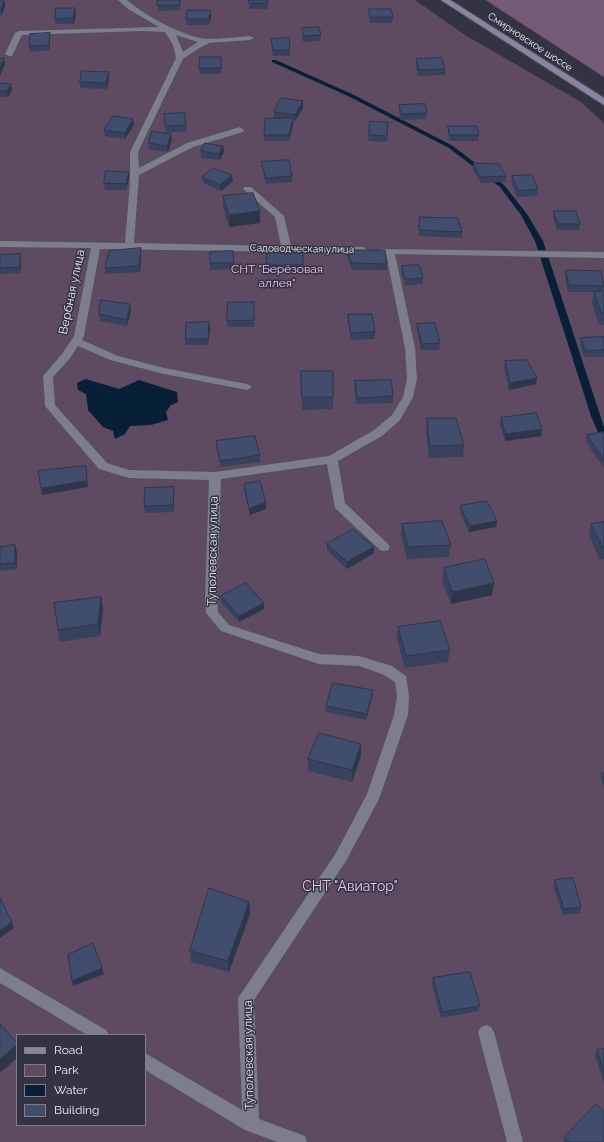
<!DOCTYPE html>
<meta charset="utf-8">
<style>
body{margin:0}
#map{position:relative;width:604px;height:1142px;overflow:hidden;background:#343341;font-family:Raleway,sans-serif}
canvas{display:block}
.legend{position:absolute;left:16px;top:1034px;width:130px;height:92px;box-sizing:border-box;background:#343341;border:1px solid #7e7d89;margin:0;padding:5px 7px;list-style:none;font-size:12px;color:#ececf5}
.legend li{display:flex;align-items:center;gap:8px;height:20px}
.legend b{width:20px;border:1px solid #7e7d89}
</style>
<div id="map">
<canvas width="604" height="1142"></canvas>
<ul class="legend">
<li><b style="height:5px;background:#8b83a0"></b>Road</li>
<li><b style="height:11px;background:#5f4b61"></b>Park</li>
<li><b style="height:11px;background:#072037"></b>Water</li>
<li><b style="height:11px;background:#414d6c"></b>Building</li>
</ul>
</div>
<script>
const ctx = document.querySelector('canvas').getContext('2d');
ctx.lineJoin = 'round';
function fill(path, color) {
  ctx.fillStyle = color;
  ctx.fill(path, 'evenodd');
}
function stroke(path, color, width, dash) {
  ctx.strokeStyle = color;
  ctx.lineWidth = width;
  ctx.lineCap = dash ? 'butt' : 'round';
  ctx.setLineDash(dash || []);
  ctx.stroke(path);
}
function write(font, color, halo, rows, align = 'center') {
  ctx.font = font + ' Raleway,sans-serif';
  ctx.lineWidth = 3;
  ctx.setLineDash([]);
  ctx.textBaseline = 'middle';
  ctx.strokeStyle = halo;
  ctx.fillStyle = color;
  for (const [text, x, y, turn = 0] of rows) {
    ctx.save();
    ctx.translate(x, y);
    ctx.rotate((+turn || 0) * Math.PI / 180);
    ctx.textAlign = isNaN(turn) ? turn : align;
    if (halo) ctx.strokeText(text, 0, 0);
    ctx.fillText(text, 0, 0);
    ctx.restore();
  }
}
fill(new Path2D(`
 M0 0H415L465 35 581 102 604 123V1142H0ZM17 1035H145V1125H17Z`), '#5f4b61');
fill(new Path2D(`
 M486 0H604V77L493 5Z`), '#755b78');
fill(new Path2D(`
 M86 379 119 389 139 380 177 392 178 402 171 405 166 412 168 420 151 425 130 426 125 434 115 439 113 431 103 427 88 410 86 394 78 390 77 383Z`), '#072037');
fill(new Path2D(`
 M272 60H276L354 95 453 146 504 185 527 214 543 241 604 427V440L600 437 591 416 535 241 521 215 500 187 449 148 350 97 272 62Z`), '#072037');
const service = new Path2D(`
 M118 0H127C144 15 184 37 207 39 221 39 236 37 250 36L254 38 250 40 209 43 196 50 183 59 138 152 139 168 187 143 240 127 244 130 243 132 193 147 139 175 134 243 281 246 275 217 245 191 243 189 245 187H251L284 216 291 246 363 247 368 250 363 253 100 249 84 336 82 340 118 356 164 368 247 384 252 387 247 390 164 374 110 360 78 346 70 358 53 377 55 405 107 463 129 470 215 472 329 456 374 430 392 415 403 397 407 379 405 348 386 254 380 253 378 251 380 249 604 252V258L395 254 415 348 417 379 413 397 400 420 382 436 338 461 345 503 388 544 390 547 388 550 384 551 380 550 335 508 327 464 221 479 217 599 218 612 229 625 319 654 359 656 392 666 406 676 409 696 408 715 379 799 346 861 254 1000 259 1119 305 1136 307 1142H277L245 1130 145 1070V1053L242 1110 238 998 336 853 367 794 394 715 397 696 395 682 382 674 359 666 319 664 221 631 206 613 205 599 209 480 129 478 99 469 45 406 43 376 62 354 74 336 91 248 0 247V241L125 243 130 183V152L176 58 173 45 165 32 143 31 22 35 12 56H9L5 54 15 33 19 31 159 27 128 9ZM176 35 198 42 183 52Z
 M0 968 106 1030 109 1035H87L0 983Z
 M486 1025 491 1027 494 1032 523 1142H507L478 1032 481 1027Z`);
const secondary = new Path2D(`
 M441 0H450L604 98V105Z`);
stroke(service, '#52515d', 2);
stroke(secondary, '#52515d', 2);
fill(service, '#7d7d8c');
fill(secondary, '#8b83a0');
fill(new Path2D(`
 M0 0H4L5 6 2 15H0Z
 M158 0H181L180 10 158 11Z
 M249 0H268V9H249Z
 M369 9 393 17 392 23H370L369 15Z
 M76 14 74 24H55V19Z
 M211 16 209 25H187L186 19Z
 M302 28 321 35 320 41 303 42 302 34Z
 M50 33V50L30 52 29 46Z
 M271 39 290 50V56H273Z
 M416 59 445 69V75L418 76 416 65Z
 M222 63 221 74H200L199 68Z
 M109 72V78L107 89 80 88V82Z
 M0 83 11 84 12 90 8 97H0Z
 M399 105 427 113 426 119 400 120 399 111Z
 M303 108 295 121 293 120V125L289 141H264V135L281 119 274 118V112Z
 M164 114 186 125 187 131 166 133Z
 M388 122 387 142 368 141 369 135Z
 M134 125 125 139 105 136 104 130Z
 M448 126 479 135 478 141H449L448 132Z
 M172 140 168 152 149 150V143Z
 M223 146 224 152 220 160 201 158V151Z
 M261 162 292 176V182L266 184 262 168Z
 M473 163 506 176V182L481 183 473 170Z
 M512 176 538 189 537 196 517 197 511 182Z
 M202 177 233 181 221 191 203 183Z
 M129 178 126 190H105L104 183Z
 M223 196 260 211V223L229 227 223 208Z
 M554 211 580 224 579 230H557L553 217Z
 M420 217 462 232V238L419 236Z
 M347 250 387 264V270H352L347 256Z
 M233 251 234 269 210 270V263Z
 M267 253H303V272H267Z
 M20 254 21 260V273L0 274V255Z
 M141 255 140 272 105 274V268Z
 M402 266 423 278V284L405 286 401 272Z
 M566 270 604 286 603 291H604V325H599L592 304 594 292H568L565 277Z
 M254 302V327H227V321Z
 M131 311 127 326 100 321 99 314Z
 M348 314 375 332V339L351 340 348 321Z
 M209 322 210 329 208 345H185V339Z
 M417 324 440 343 439 350H421L417 331Z
 M604 337V357H584L580 345 581 338Z
 M505 361 536 384 509 390 504 367Z
 M301 371H333V409L302 410Z
 M355 381 393 396V403L356 404 354 388Z
 M427 418 464 445 463 457 429 458 426 431Z
 M501 418 542 429 541 436 505 441 500 424Z
 M604 432V468L586 442 587 435Z
 M216 441 260 455V462L221 467 216 447Z
 M244 484 266 502V509L250 515 244 491Z
 M174 494V512L145 513 144 506Z
 M460 506 497 521 496 527 469 532 460 512Z
 M604 522V559L600 560 589 536 591 524Z
 M402 524 451 545 449 557 407 559 401 536Z
 M327 544 374 547V553L347 569 327 550Z
 M0 547 17 552V569L0 571Z
 M444 568 494 583 492 595 451 604 442 581Z
 M221 596 264 603V609L239 622 221 602Z
 M101 597 103 610 100 636 60 642 58 630Z
 M398 627 450 650 448 662 405 668 397 639Z
 M372 697 366 720 326 712V706Z
 M361 756 352 782 308 771V759Z
 M602 772H604V788L601 778Z
 M555 880 581 907 580 913 563 915 553 886Z
 M249 902 250 914 229 972 191 962 190 951Z
 M433 978 480 1006 478 1011 441 1018 432 984Z
 M604 1049V1083L595 1056 597 1050Z
 M565 1137 604 1142H563Z`), '#38425d');
fill(new Path2D(`
 M4 0 5 6 2 15 1 9Z
 M75 8 76 14 74 24 73 18Z
 M211 10V16L209 25V19Z
 M50 33V50L49 45Z
 M4 58 5 64 0 76V69Z
 M109 72V78L107 89 106 83Z
 M11 84 12 90 8 97 7 91Z
 M303 101V108L295 121V115Z
 M293 118V125L289 141V135Z
 M133 119 134 125 125 139V133Z
 M171 134 172 140 168 152 167 146Z
 M223 146 224 152 220 160 219 154Z
 M129 172V178L126 190V184Z
 M232 175 233 181 221 191 220 185Z
 M260 211V223L229 227V215Z
 M141 248V255L140 272 139 266Z
 M20 254 21 260V273L20 267Z
 M130 304 131 311 127 326V320Z
 M209 322 210 329 208 345V339Z
 M537 378 536 384 509 390 510 383Z
 M542 429 541 436 505 441V434Z
 M86 466 88 487 42 495 41 488Z
 M174 487V512L173 505Z
 M266 502V509L250 515 249 509Z
 M497 521 496 527 469 532 470 526Z
 M15 545 17 552V569L15 563Z
 M374 547V553L347 569V562Z
 M494 583 492 595 451 604 452 592Z
 M101 597 103 610 100 636 98 624Z
 M264 603V609L239 622V616Z
 M373 690 372 697 366 720 367 714Z
 M361 744V756L352 782V770Z
 M249 902 250 914 229 972 228 961Z
 M12 922 14 928 0 938V931Z
 M102 968 104 974 73 986 72 981Z
 M17 1045V1058L0 1073V1059Z`), '#2e364c');
const building = new Path2D(`
 M0 0H4L1 9H0Z
 M158 0H180V5H157Z
 M249 0H268V3H249Z
 M56 8H75L73 18 55 19Z
 M369 9H391L393 17H370Z
 M188 10H211L209 19H186Z
 M319 27 321 35 303 36 302 28Z
 M50 33 49 45 29 46 30 34Z
 M289 38 290 50H273L271 39Z
 M200 57H221V68H199Z
 M0 58H4L0 69Z
 M442 58 445 69 419 70 416 59Z
 M82 71 109 72 106 83 80 82Z
 M0 83 11 84 7 91H0Z
 M281 98 303 101 295 115 274 112Z
 M425 104 427 113 401 114 399 105Z
 M185 113 186 125 165 126 164 114Z
 M113 116 133 119 125 133 104 130Z
 M293 118 289 135H264L265 119Z
 M370 121 388 122 387 136 369 135Z
 M448 126H477L479 135H450Z
 M152 131 171 134 167 146 149 143Z
 M205 143 223 146 219 154 201 151Z
 M289 160 292 176 266 178 261 162Z
 M473 163 499 164 506 176 481 177Z
 M214 168 232 175 220 185 202 177Z
 M106 171 129 172 126 184 104 183Z
 M532 175 538 189 518 191 512 176Z
 M253 193 260 211 229 215 223 196Z
 M554 211H576L580 224H558Z
 M420 217 458 218 462 232 419 230Z
 M141 248 139 266 105 268 109 251Z
 M347 250H385L387 264 352 263Z
 M233 251 234 263H210V252Z
 M267 253H303V265H267Z
 M20 254V267L0 268V255Z
 M419 265 423 278 405 279 402 266Z
 M566 270 601 271 604 286 569 285Z
 M604 291V313H601L594 292Z
 M101 300 130 304 127 320 99 314Z
 M228 302H254V320L227 321Z
 M348 314H372L375 332 351 333Z
 M209 322 208 339H185L186 323Z
 M435 323 440 343 422 344 417 324Z
 M604 337V350L585 351 581 338Z
 M527 360 537 378 510 383 505 361Z
 M301 371H333V397H302Z
 M391 380 393 396 357 398 355 381Z
 M536 413 542 429 505 434 501 418Z
 M427 418H456L464 445 430 446Z
 M604 432V460L587 435Z
 M255 436 260 455 220 461 216 441Z
 M86 466 87 481 41 488 38 471Z
 M260 481 266 502 249 509 244 484Z
 M174 487 173 505 144 506 145 488Z
 M487 501 497 521 470 526 460 506Z
 M442 521 451 545 408 547 402 524Z
 M604 522V547L603 548 591 524Z
 M353 529 374 547 347 562 327 544Z
 M15 545V563L0 564V547Z
 M485 559 494 583 452 592 444 568Z
 M246 583 264 603 239 616 221 596Z
 M101 597 98 624 58 630 54 603Z
 M440 621 450 650 406 656 398 627Z
 M333 683 373 690 367 714 326 706Z
 M319 733 361 744 352 770 308 759Z
 M573 878 581 907 564 909 555 880Z
 M209 888 249 902 228 961 190 951Z
 M0 898 12 922 0 931Z
 M93 943 102 968 72 981 68 955Z
 M470 972 480 1006 442 1012 433 978Z
 M0 1024 17 1043V1045L0 1059Z
 M604 1049V1072L597 1050Z
 M596 1104 604 1112V1142H569L565 1137Z`);
fill(building, '#414d6c');
stroke(building, '#2e364c', 1);
write('10px', '#ececf5', '#343341', [
 ["Смирновское шоссе",530,42,33],
 ["Садоводческая улица",302,249,1]
]);
write('12px', '#eec0f3', '#343341', [
 ["СНТ \"Берёзовая",277,269],
 ["аллея\"",277,283]
]);
write('12px', '#ececf5', '#343341', [
 ["Вербная улица",72,292,-78],
 ["Туполевская улица",213,551,-89],
 ["Туполевская улица",249,1055,-91]
]);
write('14px', '#eec0f3', '#343341', [
 ["СНТ \"Авиатор\"",350,887]
]);
</script>
